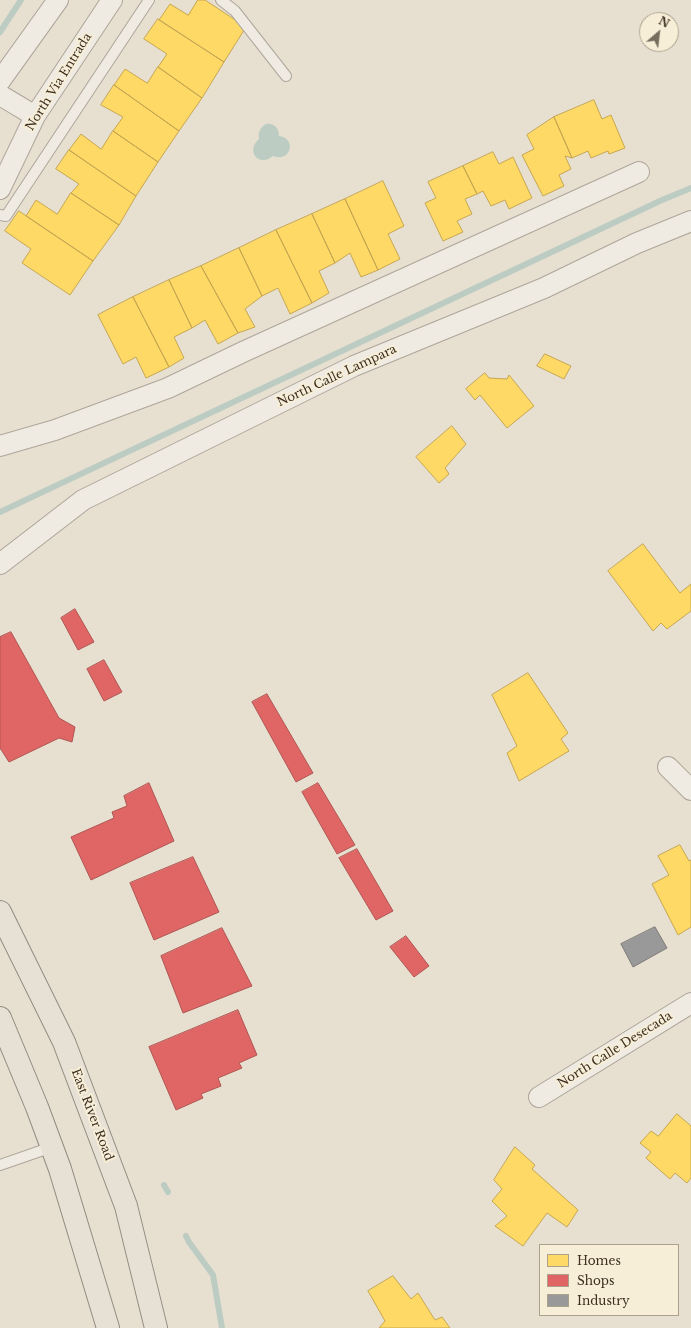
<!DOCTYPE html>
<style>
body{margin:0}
#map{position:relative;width:691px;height:1328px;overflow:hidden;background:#e7e0d1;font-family:"Libre Baskerville",serif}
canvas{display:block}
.legend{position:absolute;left:539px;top:1244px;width:140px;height:72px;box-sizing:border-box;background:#f7eed8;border:1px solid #ada18e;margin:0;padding:5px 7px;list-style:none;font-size:12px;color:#3d2e20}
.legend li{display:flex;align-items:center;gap:8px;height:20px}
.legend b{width:20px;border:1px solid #ada18e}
.north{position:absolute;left:639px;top:12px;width:40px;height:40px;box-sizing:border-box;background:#f7eed8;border:1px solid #ada18e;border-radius:50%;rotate:28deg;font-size:11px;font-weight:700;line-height:16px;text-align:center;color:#3d2e20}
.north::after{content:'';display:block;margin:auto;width:14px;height:18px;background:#786c5e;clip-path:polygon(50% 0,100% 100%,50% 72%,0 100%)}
</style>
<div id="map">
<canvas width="691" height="1328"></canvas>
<ul class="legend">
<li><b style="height:11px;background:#ffd966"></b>Homes</li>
<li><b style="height:11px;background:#e06666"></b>Shops</li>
<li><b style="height:11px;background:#999"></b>Industry</li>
</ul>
<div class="north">N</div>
</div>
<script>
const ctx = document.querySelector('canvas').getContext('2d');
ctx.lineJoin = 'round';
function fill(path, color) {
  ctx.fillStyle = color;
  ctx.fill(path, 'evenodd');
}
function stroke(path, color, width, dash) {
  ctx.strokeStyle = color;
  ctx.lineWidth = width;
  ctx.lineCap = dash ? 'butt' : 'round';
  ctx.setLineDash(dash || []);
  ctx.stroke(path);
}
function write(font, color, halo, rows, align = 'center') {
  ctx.font = font + ' "Libre Baskerville",serif';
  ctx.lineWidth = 4;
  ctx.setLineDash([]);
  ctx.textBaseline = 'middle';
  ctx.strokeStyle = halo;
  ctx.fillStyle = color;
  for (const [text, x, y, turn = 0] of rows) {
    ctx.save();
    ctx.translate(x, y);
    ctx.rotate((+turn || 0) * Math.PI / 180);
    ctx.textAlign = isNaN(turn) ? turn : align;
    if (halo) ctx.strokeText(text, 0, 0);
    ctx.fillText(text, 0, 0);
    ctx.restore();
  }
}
fill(new Path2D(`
 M266 124C274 123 279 128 279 136 297 138 291 163 273 156 259 168 245 151 259 139 258 132 260 128 266 124Z`), '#bcccc2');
const homes = new Path2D(`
 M198 0H205L246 27 224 62 159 20 170 4 188 15Z
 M158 19 224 62 202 98 158 67 167 54 144 39Z
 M158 67 202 98 179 131 114 85 125 69 147 83Z
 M114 85 179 131 158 162 113 131 123 117 101 105Z
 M594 100 602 119 611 115 625 148 609 154 608 151 591 158 588 151 572 158 554 117Z
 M554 117 572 158 565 156 571 169 559 175 564 186 543 196 522 155 534 149 527 135Z
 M113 131 158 162 136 196 69 150 81 134 101 149Z
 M69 150 136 196 119 225 71 193 79 184 56 169Z
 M493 152 499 164 513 157 532 198 509 209 505 200 491 206 483 191 477 194 463 166Z
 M463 166 477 194 465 199 472 214 457 221 463 232 443 241 425 203 436 198 428 182Z
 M383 181 404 226 388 234 400 259 378 270 345 199Z
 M71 193 119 225 93 261 26 216 36 200 57 214Z
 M345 199 378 270 361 277 350 253 335 263 312 214Z
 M19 211 93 261 70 295 22 263 31 249 5 231Z
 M312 214 335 263 319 271 329 293 312 303 276 230Z
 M276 230 312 303 290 314 278 288 262 296 239 248Z
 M239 248 262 296 245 309 255 327 238 333 201 266Z
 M201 266 238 333 218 344 205 320 192 328 169 280Z
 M169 280 192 328 174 337 184 358 169 367 133 297Z
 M133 297 169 367 146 378 136 357 123 364 98 315Z
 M545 354 571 366 564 379 537 366Z
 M485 373 489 378 507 379 509 375 534 406 507 428 480 395 475 400 466 389Z
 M452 426 466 444 445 468 449 474 439 483 416 457Z
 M643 544 680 593 691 584V611L667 629 661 623 653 631 608 571Z
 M528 673 568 733 561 739 569 751 519 781 507 753 517 746 492 695Z
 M680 845 689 861 691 860V927L678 935 652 884 669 875 658 856Z
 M677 1114 691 1126V1178L687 1183 675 1173 670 1179 646 1158 651 1152 640 1143 651 1131 658 1136Z
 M515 1147 535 1165 532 1169 578 1210 567 1227 547 1213 523 1246 495 1226 507 1216 492 1201 502 1189 494 1180Z
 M393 1276 411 1299 418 1293 435 1320 442 1317 450 1328H379L385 1321 368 1291Z`);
fill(homes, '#ffd966');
stroke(homes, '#c5a651', 1);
const shops = new Path2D(`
 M75 609 94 642 78 650 61 618Z
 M11 632 59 718 75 727 72 742 59 738 9 762 0 748V637Z
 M104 660 122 692 104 701 87 669Z
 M267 694 313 773 296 782 252 702Z
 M149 783 174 841 91 880 71 837 114 818 112 812 127 806 124 796Z
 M318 783 355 845 337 854 302 792Z
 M357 849 393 911 376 920 339 858Z
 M193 857 219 912 154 940 130 883Z
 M222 928 252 986 183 1013 161 956Z
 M406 936 429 966 414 977 390 947Z
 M238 1010 257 1055 239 1063 242 1068 218 1078 221 1086 201 1094 203 1098 176 1110 149 1047Z`);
fill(shops, '#e06666');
stroke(shops, '#af5551', 1);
const industry = new Path2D(`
 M655 927 667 948 633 967 621 944Z`);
fill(industry, '#999');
stroke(industry, '#7d7975', 1);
stroke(new Path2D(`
 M0 32 21 0
 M0 512 662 200 691 188
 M164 1185 168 1192
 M186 1236 189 1242 213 1275 222 1328`), '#bcccc2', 6);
const lane = new Path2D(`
 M221 0 235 11 286 76
 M0 215 6 216 149 0
 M0 1165 52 1147`);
const street = new Path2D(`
 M0 81 58 0
 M0 95 35 116
 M0 189 35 116 112 0
 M0 446 55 430 168 388 245 351 639 172
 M0 564 83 500 354 366 544 288 637 243 691 221
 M668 767 691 790
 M539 1097 691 1003`);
const primary = new Path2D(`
 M0 912 64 1042 126 1206 156 1328
 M0 1018 37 1107 60 1169 108 1328`);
stroke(lane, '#ada599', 12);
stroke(street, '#ada599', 22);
stroke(primary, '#928b80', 24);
stroke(lane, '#efebe3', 10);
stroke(street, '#efebe3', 20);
stroke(primary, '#e6e1d4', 22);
write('12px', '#3d2e20', '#f7eed8', [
 ["North Via Entrada",59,82,-58],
 ["North Calle Lampara",337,376,-25],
 ["North Calle Desecada",615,1050,-32],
 ["East River Road",92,1115,69]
]);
</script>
